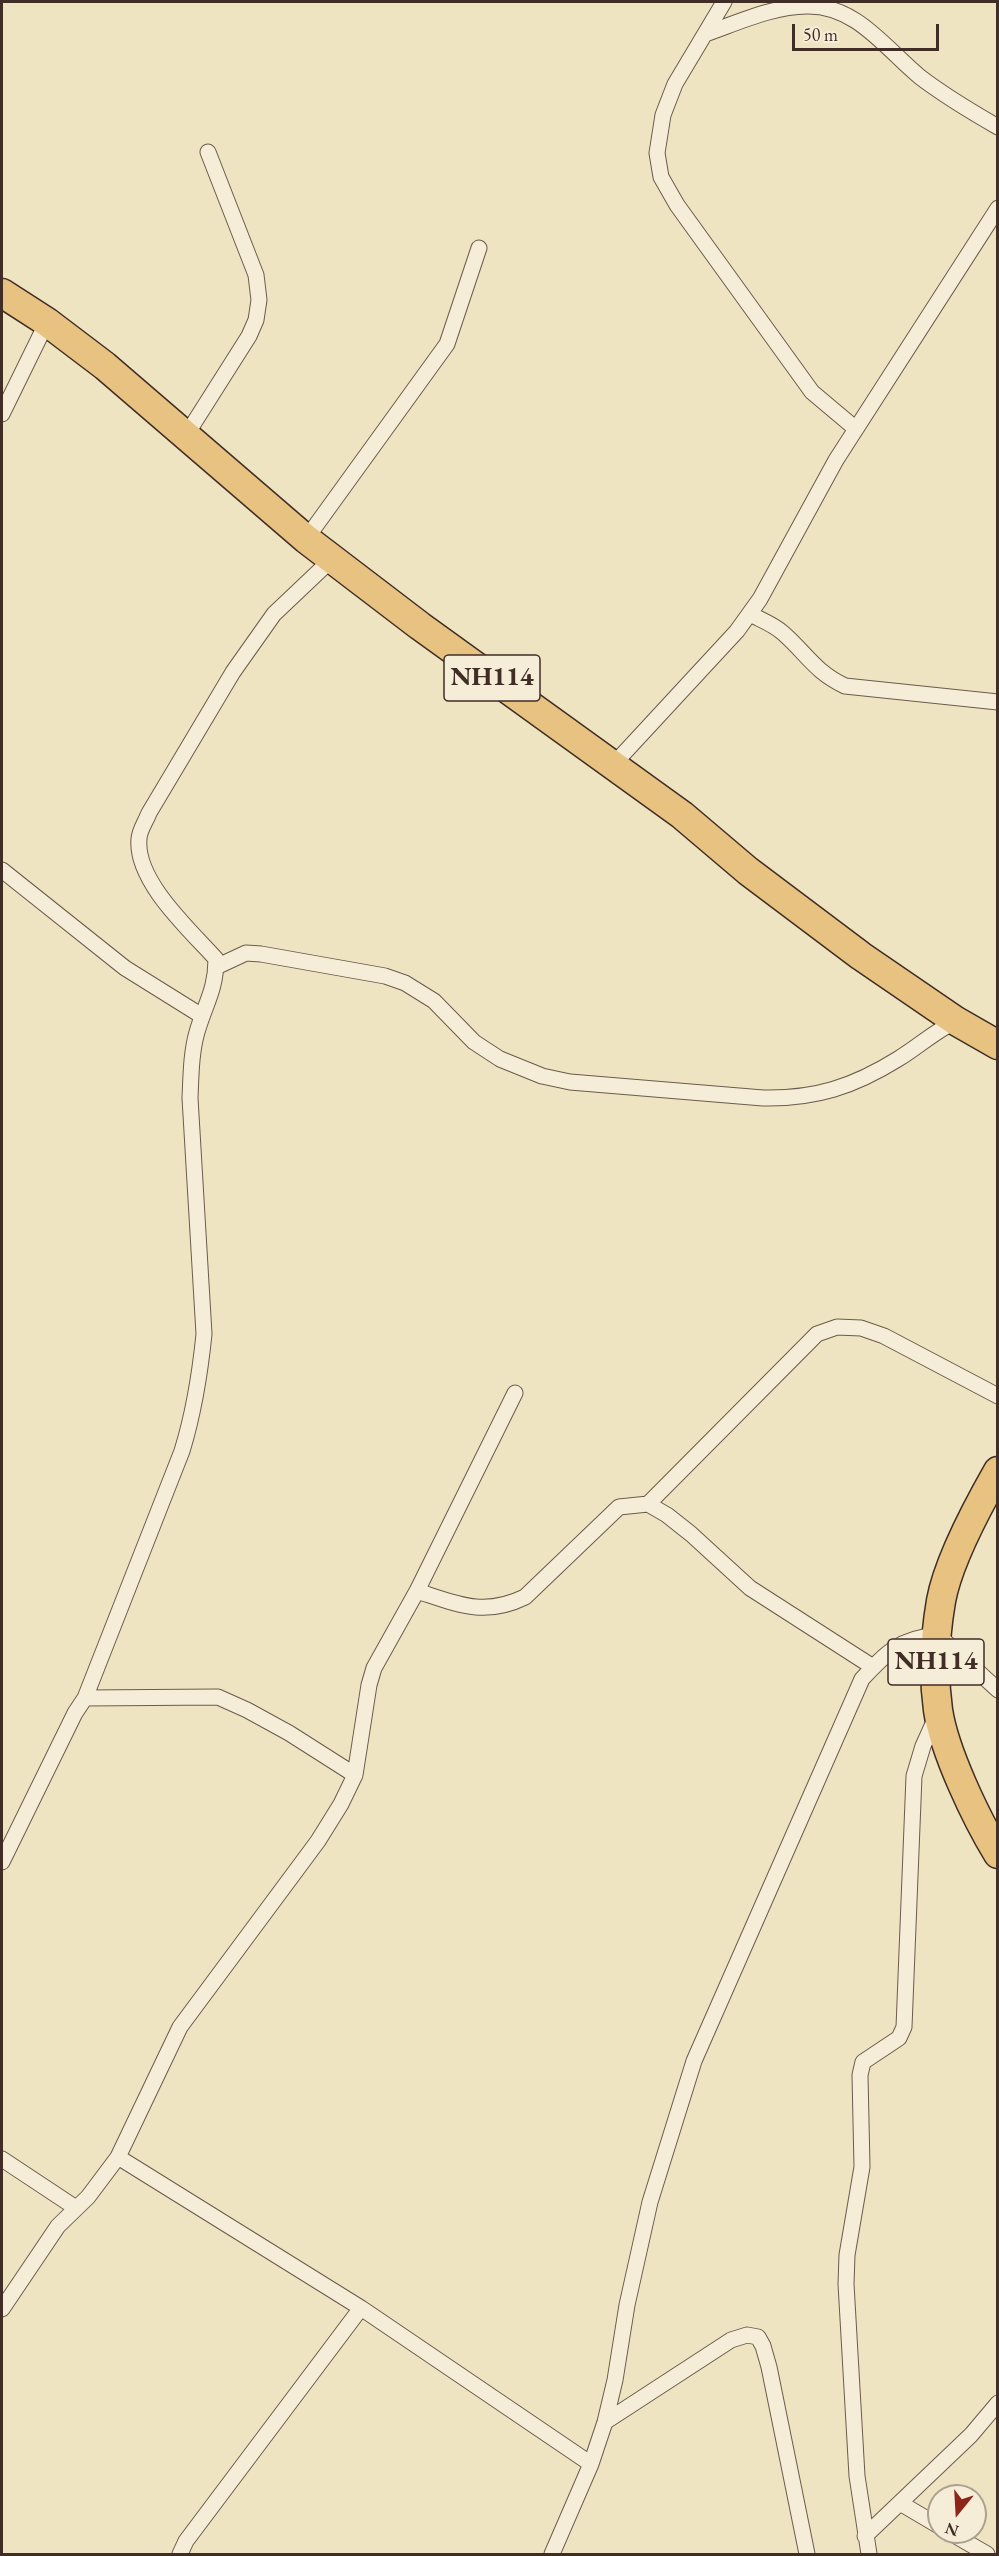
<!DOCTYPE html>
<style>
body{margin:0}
#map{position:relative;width:999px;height:2556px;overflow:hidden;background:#efe4c1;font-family:"EB Garamond",serif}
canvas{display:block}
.frame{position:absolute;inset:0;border:3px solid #3f2d26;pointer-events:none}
.north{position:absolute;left:927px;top:2484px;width:60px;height:60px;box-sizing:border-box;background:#f5edd7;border:2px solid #aca090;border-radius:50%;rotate:198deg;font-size:16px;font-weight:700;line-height:24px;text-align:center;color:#3f2d26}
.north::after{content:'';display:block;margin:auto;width:21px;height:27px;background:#8f2418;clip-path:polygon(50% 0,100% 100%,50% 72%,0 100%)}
.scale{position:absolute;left:792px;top:24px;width:147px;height:27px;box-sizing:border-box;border:3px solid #3f2d26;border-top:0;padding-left:8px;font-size:18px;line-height:21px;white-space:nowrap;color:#3f2d26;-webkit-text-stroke:4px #f5edd7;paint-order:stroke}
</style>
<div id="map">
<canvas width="999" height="2556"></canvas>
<div class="frame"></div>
<div class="north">N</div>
<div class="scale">50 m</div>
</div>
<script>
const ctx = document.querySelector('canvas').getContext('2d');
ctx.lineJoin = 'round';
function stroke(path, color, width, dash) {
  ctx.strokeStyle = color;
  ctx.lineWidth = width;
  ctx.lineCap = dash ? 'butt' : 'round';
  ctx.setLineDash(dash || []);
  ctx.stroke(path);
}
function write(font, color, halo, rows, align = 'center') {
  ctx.font = font + ' "EB Garamond",serif';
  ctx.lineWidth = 4.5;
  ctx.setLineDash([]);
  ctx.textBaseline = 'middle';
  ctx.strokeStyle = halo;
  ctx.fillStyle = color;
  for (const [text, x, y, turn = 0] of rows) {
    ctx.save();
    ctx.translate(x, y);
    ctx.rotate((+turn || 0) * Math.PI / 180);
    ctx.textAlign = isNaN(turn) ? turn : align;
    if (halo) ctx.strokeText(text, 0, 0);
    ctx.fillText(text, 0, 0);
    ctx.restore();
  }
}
const street = new Path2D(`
 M724 2 675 84 663 115 657 153 661 177 677 205 812 392 856 429
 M705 34C737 23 773 6 807 6 856 5 885 48 920 77 945 96 970 111 998 127
 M2 414 47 322
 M185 437 249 336 256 320 259 300 256 275 208 152
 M306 539 447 344 479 248
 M750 614C761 620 773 624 783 633 807 654 814 671 845 686L998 702
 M613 765 737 631 760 599 836 460 998 208
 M2 870 125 968 202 1016
 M216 967 246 953 261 954 385 976 405 983 434 1001 474 1042 500 1059 542 1076 570 1082 763 1098C815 1099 853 1087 898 1059 918 1047 935 1031 956 1021
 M648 1504 817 1334 837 1327 861 1328 884 1336 998 1396
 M417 1591C457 1604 484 1617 525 1597L619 1507 648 1504 667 1515 691 1534 750 1588 873 1667
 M85 1698 218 1697 247 1710 289 1733 355 1775
 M2 1862 75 1713 85 1698 182 1451C194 1412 200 1374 204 1334L190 1098C191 1076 191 1053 197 1032 205 1004 216 990 216 959 190 930 135 881 139 839 139 831 146 821 149 813L233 672 274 614 332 559
 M118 2157 361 2308 591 2464
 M2 2159 76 2208
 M2 2309 58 2226 88 2197 118 2157 180 2027 318 1841 341 1804 355 1775 369 1685 374 1668 417 1591 515 1393
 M605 2422 731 2340 747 2335 758 2337 763 2346 769 2367 807 2554
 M900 2503 939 2526
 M949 2532 987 2554
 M865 2536 971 2435 998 2403
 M180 2554 186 2541 361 2308
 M552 2554 591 2464 605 2422 615 2380 627 2305 650 2202 694 2061 862 1679C886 1653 900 1638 938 1635L998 1690
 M869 2554 857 2476 846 2284 847 2255 862 2167 860 2075 863 2062 899 2038 904 2027 914 1776 923 1746 937 1715`);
const highway = new Path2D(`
 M2 293 47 322 105 366 306 539 420 626 682 815 748 871 861 956 956 1021 998 1045
 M998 1471C978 1506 948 1562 941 1601 935 1636 933 1674 938 1710 944 1751 976 1818 998 1854`);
stroke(street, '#6b5b4d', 17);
stroke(highway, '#3f2d26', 31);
stroke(street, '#f5edd7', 15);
stroke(highway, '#e8c280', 28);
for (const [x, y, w] of [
 [492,678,96],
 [936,1662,96]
]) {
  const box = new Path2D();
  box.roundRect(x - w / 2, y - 23, w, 46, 4.5);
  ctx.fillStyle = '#f5edd7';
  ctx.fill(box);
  stroke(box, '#3f2d26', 1.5);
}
write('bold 26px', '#3f2d26', null, [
 ["NH114",492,678],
 ["NH114",936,1662]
]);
</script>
